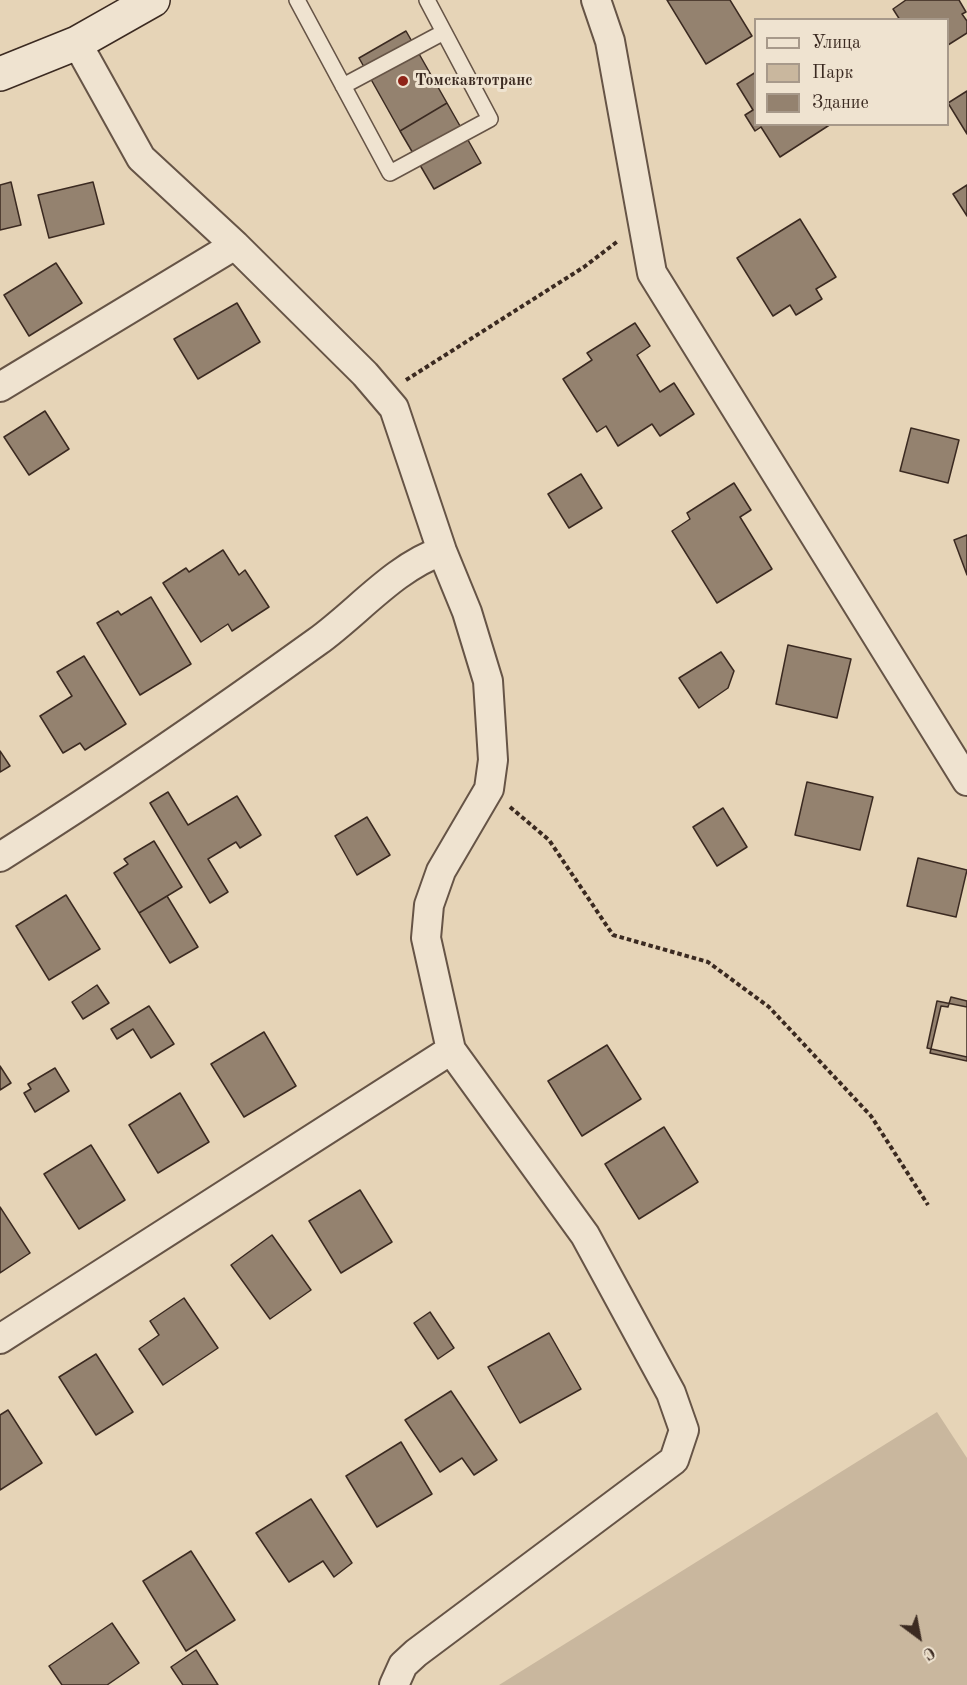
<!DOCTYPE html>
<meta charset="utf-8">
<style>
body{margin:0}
#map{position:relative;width:967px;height:1685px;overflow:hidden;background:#e6d4b7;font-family:"Old Standard TT",serif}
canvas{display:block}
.legend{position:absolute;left:754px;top:18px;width:195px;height:108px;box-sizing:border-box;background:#efe3d0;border:2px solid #a7998a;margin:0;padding:8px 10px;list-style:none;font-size:18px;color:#3b2a21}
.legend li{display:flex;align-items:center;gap:12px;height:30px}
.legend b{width:30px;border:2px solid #a7998a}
.north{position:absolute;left:889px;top:1607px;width:60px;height:60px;-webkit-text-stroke:4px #efe3d0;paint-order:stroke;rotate:148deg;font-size:16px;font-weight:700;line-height:24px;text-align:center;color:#3b2a21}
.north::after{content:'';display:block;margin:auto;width:21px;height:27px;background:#3b2a21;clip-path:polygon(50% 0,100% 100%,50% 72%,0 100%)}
</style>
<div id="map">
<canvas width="967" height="1685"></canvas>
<ul class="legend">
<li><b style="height:8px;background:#efe3d0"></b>Улица</li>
<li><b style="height:16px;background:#c9b79e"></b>Парк</li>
<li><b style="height:16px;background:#94826f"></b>Здание</li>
</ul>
<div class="north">С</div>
</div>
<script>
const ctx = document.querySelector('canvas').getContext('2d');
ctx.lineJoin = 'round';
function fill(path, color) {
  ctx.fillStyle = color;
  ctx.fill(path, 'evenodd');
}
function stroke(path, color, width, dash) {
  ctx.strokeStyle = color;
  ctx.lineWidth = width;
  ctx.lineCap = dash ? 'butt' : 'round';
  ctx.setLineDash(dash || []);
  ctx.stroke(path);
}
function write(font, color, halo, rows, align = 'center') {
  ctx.font = font + ' "Old Standard TT",serif';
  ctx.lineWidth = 6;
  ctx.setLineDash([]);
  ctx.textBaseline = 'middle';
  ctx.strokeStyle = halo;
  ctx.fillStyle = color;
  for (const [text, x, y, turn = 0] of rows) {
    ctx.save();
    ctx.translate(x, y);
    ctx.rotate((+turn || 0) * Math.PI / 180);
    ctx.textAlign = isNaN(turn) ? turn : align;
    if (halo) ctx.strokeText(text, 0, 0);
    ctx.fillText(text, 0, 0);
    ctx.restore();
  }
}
fill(new Path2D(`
 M937 1412 967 1458V1685H499Z`), '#c9b79e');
const building = new Path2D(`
 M667 0H730L752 36 706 64Z
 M906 0H959L966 12 962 14 967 21V33L948 45V20H900L893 9Z
 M406 31 447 103 400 131 359 58Z
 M756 72V124H831L780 157 761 127 755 131 745 115 753 110 737 84Z
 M967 91V134L948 103Z
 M447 103 481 163 434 189 400 131Z
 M11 182 21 225 0 230V185Z
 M93 182 104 224 49 238 38 195Z
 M967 185V216L953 194Z
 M800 219 836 277 816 289 822 299 796 315 790 305 773 316 737 258Z
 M56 263 82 303 29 336 4 295Z
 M237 303 260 342 198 379 174 339Z
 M635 323 650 346 637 355 660 392 674 383 694 414 660 436 652 424 618 446 606 426 597 432 563 379 592 360 587 353Z
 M45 411 69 449 29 475 4 437Z
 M911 428 959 440 948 483 900 471Z
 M581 474 602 508 569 528 548 494Z
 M734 483 751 510 740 517 772 569 717 603 672 531 690 519 687 513Z
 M967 535V575L954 540Z
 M223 550 239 575 245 570 269 607 232 631 228 624 201 642 163 583 186 568 189 572Z
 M151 597 191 664 140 695 97 623 118 611 121 615Z
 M788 645 851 659 837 718 776 704Z
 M721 652 734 671 728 688 699 708 679 678Z
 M84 656 126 724 85 750 80 743 63 753 40 716 72 696 57 672Z
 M0 751 10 766 0 772Z
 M807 782 873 797 860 850 795 835Z
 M168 792 188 825 237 796 261 835 240 848 236 842 208 859 228 892 210 903 150 803Z
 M723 808 747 847 717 866 693 827Z
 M367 817 390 855 357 875 335 836Z
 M154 841 182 887 139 913 114 873 128 864 124 859Z
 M918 858 967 870 956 917 907 906Z
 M66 895 100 949 49 980 16 926Z
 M167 896 198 947 170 963 139 913Z
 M97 985 109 1003 83 1019 72 1002Z
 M951 997 967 1001V1061L930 1053 941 1006 948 1007Z
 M937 1001 967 1007V1057L927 1048Z
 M149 1006 174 1044 151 1058 133 1029 117 1039 111 1029Z
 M264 1032 296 1086 244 1117 211 1064Z
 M607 1045 641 1099 582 1136 548 1081Z
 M0 1066 11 1083 0 1090Z
 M55 1068 69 1091 35 1112 24 1093 31 1089 28 1084Z
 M180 1093 209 1142 158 1173 129 1125Z
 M664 1127 698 1182 639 1219 605 1164Z
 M91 1145 125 1200 79 1229 44 1174Z
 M360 1190 392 1242 341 1273 309 1221Z
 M0 1207 30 1253 0 1273Z
 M272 1235 311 1290 270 1319 231 1265Z
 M184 1298 218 1348 163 1385 139 1349 159 1335 150 1321Z
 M430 1312 454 1348 438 1359 414 1323Z
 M549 1333 581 1389 520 1423 488 1367Z
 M96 1354 133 1412 96 1435 59 1377Z
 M451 1391 497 1460 474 1475 462 1458 440 1472 405 1420Z
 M8 1410 42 1463 0 1490V1415Z
 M401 1442 432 1494 377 1527 346 1476Z
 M311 1499 352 1563 334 1577 323 1561 289 1582 256 1533Z
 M191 1551 235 1620 186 1651 143 1581Z
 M112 1623 139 1663 107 1685H62L49 1666Z
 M196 1650 218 1685H183L171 1667Z`);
fill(building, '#94826f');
stroke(building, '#3b2a21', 1.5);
const lane = new Path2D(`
 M297 0 390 173 490 119 427 0
 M343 86 444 32`);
const street = new Path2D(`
 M596 0 610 41 652 273 967 781
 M77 43 141 158 235 245 365 374 394 408 442 551 467 612 488 681 493 760 489 789 441 871 429 905 426 938 451 1050 585 1235 671 1393 684 1430 674 1460 416 1653 403 1665 394 1685
 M0 387 235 245
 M0 857C108 789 214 716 318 641 358 612 395 567 442 551
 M0 1339 451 1050`);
const secondary = new Path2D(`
 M0 74 77 43 153 0`);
stroke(lane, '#665446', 18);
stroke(street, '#665446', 32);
stroke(secondary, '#3b2a21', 36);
stroke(new Path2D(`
 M406 380 584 267 618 241
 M510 807 549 840 613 935 708 962 769 1007 871 1116 928 1205`), '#3b2a21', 4, [4.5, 3]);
stroke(lane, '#efe3d0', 15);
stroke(street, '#efe3d0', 28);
stroke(secondary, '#efe3d0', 33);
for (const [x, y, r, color] of [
 [403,81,6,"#8f2418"]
]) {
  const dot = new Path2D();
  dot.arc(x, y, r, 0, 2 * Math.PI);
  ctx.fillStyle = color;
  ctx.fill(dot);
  stroke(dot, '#efe3d0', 2);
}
write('bold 16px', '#3b2a21', '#efe3d0', [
 ["Томскавтотранс",415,81]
], 'left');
</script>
